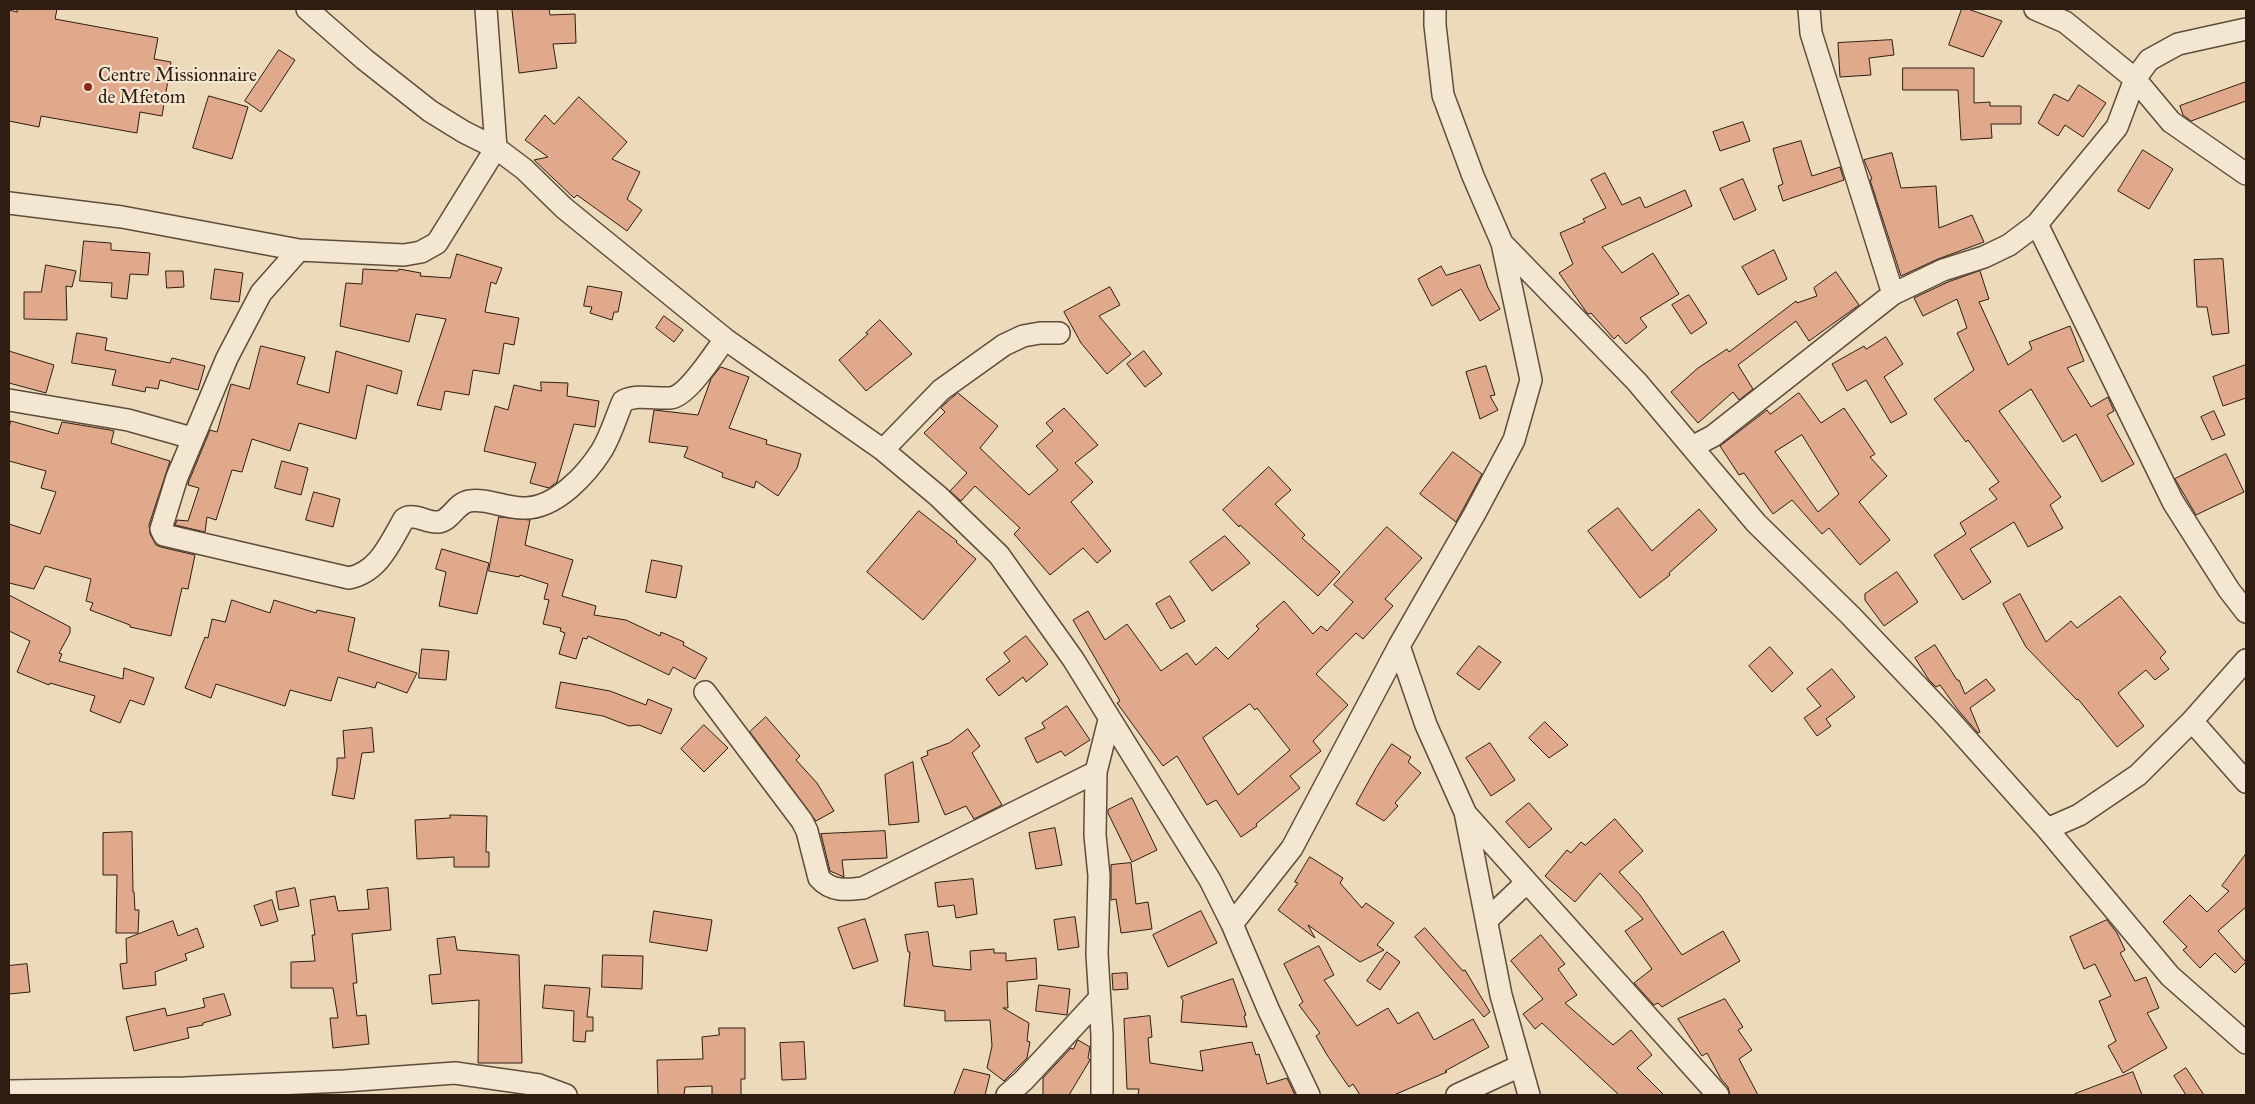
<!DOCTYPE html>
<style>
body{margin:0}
#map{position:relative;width:2255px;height:1104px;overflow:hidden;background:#ecdaba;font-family:"IM FELL Great Primer",serif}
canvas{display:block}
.frame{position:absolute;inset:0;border:10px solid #2f1d12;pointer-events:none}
</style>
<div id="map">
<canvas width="2255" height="1104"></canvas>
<div class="frame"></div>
</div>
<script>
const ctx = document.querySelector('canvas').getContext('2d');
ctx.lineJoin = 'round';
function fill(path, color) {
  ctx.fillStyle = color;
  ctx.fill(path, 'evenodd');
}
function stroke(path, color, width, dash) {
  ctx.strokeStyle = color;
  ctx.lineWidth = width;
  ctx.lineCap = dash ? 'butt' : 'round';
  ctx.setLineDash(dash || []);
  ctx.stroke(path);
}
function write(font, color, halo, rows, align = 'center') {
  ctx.font = font + ' "IM FELL Great Primer",serif';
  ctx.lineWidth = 4.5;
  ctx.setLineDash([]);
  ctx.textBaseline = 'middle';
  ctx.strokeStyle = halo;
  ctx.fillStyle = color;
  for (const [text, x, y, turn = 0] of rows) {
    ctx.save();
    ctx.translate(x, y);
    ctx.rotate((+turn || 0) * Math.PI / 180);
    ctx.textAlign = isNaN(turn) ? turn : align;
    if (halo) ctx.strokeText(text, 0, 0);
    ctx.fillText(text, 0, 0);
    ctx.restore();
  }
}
const building = new Path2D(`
 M17 9H57L55 19 158 38 154 59 171 62 162 116 140 112 137 133 41 116 39 127 9 121V10L17 12Z
 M521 9H549L550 15 575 14 576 43 553 44 557 68 519 73 512 10Z
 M1962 9H1968L2002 21 1983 57 1949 45Z
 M1892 40 1894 55 1869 58 1871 75 1840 77 1838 43Z
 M279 50 295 60 261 112 245 101Z
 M1903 68H1974V103L1990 102V106H2021V124H1991L1992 138 1961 140 1958 90H1903Z
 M2246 82V101L2191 121 2183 115 2180 106Z
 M2079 85 2106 103 2083 137 2065 125 2058 136 2038 123 2054 94 2068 101Z
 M209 96 248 107 232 159 193 148Z
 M579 97 627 142 612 159 640 172 627 199 642 210 627 231 577 195 574 198 534 160 548 157 525 140 545 115 554 124Z
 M1743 122 1750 141 1720 151 1713 132Z
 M1801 141 1812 176 1840 167 1844 180 1783 201 1778 186 1783 184 1773 149Z
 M2143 150 2173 169 2149 209 2118 191Z
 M1892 153 1901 188 1936 186 1939 228 1972 215 1984 242 1938 259 1901 276 1870 180 1872 179 1864 160Z
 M1605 173 1622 205 1640 197 1645 208 1685 190 1692 206 1602 247 1622 273 1653 253 1679 294 1640 318 1647 327 1626 344 1618 335 1614 339 1591 313 1589 314 1587 313 1559 273 1573 264 1560 233 1585 222 1583 219 1606 208 1591 180Z
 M1743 179 1756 210 1734 220 1720 189Z
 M84 241 111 243V250L150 253 148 275 130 274 127 299 111 297 112 283 80 281Z
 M1774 250 1787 279 1758 295 1742 267Z
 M457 254 502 268 496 284 491 282 485 312 519 318 514 345 504 343 499 374 473 370 469 395 445 391 441 410 417 405 446 319 416 314 409 342 340 326 346 283 362 284 363 269 398 271 399 269 421 273 420 276 450 278Z
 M2223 259 2229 333 2212 335 2207 307H2197L2194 260Z
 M46 265 76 271 72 287 66 286 67 320 24 319V292H41Z
 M1480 265 1488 288 1500 309 1480 321 1461 289 1432 306 1418 279 1441 266 1446 275Z
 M215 269 243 273 239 302 211 299Z
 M166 271H183L184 287 167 288Z
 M1980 271 1989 299 1979 302 2008 365 2032 349 2029 342 2070 326 2084 361 2067 368 2091 407 2108 397 2114 411 2107 415 2134 464 2102 482 2076 434 2063 442 2031 389 1999 411 2061 497 2050 505 2063 528 2028 547 2014 522 1970 549 1991 582 1963 600 1934 555 1966 534 1960 523 1997 499 1989 489 1999 482 1968 440 1966 442 1934 399 1974 370 1957 333 1967 328 1957 299 1923 316 1914 298 1948 282Z
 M1836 272 1859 305 1809 341 1796 321 1738 365 1753 389 1739 400 1733 392 1698 423 1671 392 1698 368 1727 349 1729 352 1796 301 1797 303 1817 296 1814 288Z
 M588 286 622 292 618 312H614L612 320 590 313 592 307 584 306Z
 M1110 287 1120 305 1099 316 1131 354 1107 374 1081 343 1064 312Z
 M1689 295 1707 323 1691 334 1672 305Z
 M664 316 683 330 674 342 656 328Z
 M880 320 912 354 866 391 839 360 868 334 866 333Z
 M77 333 107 338 105 350 170 363 172 358 205 366 198 390 160 380 158 389 146 387 145 392 112 385 116 370 72 363Z
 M1886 337 1903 364 1884 377 1907 414 1891 423 1866 380 1847 391 1832 364 1864 346 1866 349Z
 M261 346 305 357 297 384 329 393 336 351 402 371 397 394 367 385 356 439 299 423 290 451 252 439 242 472 232 470 216 520 207 517 205 532 175 525 177 520 188 521 199 488 188 485 189 481 210 430 217 432 231 384 249 389Z
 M9 351 54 365 46 393 9 383Z
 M1144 351 1162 374 1145 387 1127 364Z
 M2246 365V398L2223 406 2213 377Z
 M1486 366 1495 395 1490 396 1498 410 1480 419 1466 372Z
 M721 367 749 377 729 428 767 440 766 444 801 454 797 468 778 496 756 481 754 488 722 477 723 473 684 457 688 447 649 442 654 410 698 415 711 379Z
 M541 382 568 383 567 396 599 401 595 427 574 424 557 482 549 488 530 483 536 463 484 451 495 406 508 410 514 385 541 391Z
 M958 393 998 426 980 448 1029 495 1058 470 1036 446 1053 431 1046 423 1064 408 1098 445 1075 463 1093 482 1071 502 1111 551 1097 563 1083 548 1050 575 1014 534 1020 528 975 486 961 501 950 491 967 473 924 433 945 412 941 408Z
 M1799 393 1821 423 1844 408 1875 454 1870 457 1887 476 1859 502 1890 540 1860 565 1829 528 1822 534 1792 500 1773 514 1744 473 1739 475 1720 446 1767 410 1770 414ZM1802 435 1839 494 1818 512 1775 452Z
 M2214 411 2225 435 2212 440 2201 417Z
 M11 421 58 434 62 422 110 430 114 431 111 443 170 461 149 525 150 534 156 545 161 547 195 555 188 589 182 588 171 636 130 627V625L90 610 93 603 86 601 91 579 45 566 34 589 9 583V524L40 534 56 492 41 488 46 471 9 461V429Z
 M1453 452 1482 474 1456 522 1420 494Z
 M2226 454 2244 492 2196 515 2175 479Z
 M282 461 308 468 301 495 275 488Z
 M1269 467 1291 490 1275 504 1305 535 1302 538 1340 572 1318 596 1240 525 1239 527 1223 510Z
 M314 492 340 499 333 527 306 520Z
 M1618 508 1652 551 1699 509 1717 530 1669 573 1670 575 1640 598 1588 531Z
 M919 511 957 541 956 542 976 559 923 620 867 572Z
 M499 517 530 520 525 545 573 560 562 596 596 606 594 615 626 620 660 636 661 632 684 642 683 645 707 658 695 679 673 667 669 675 588 636 587 639 583 638 576 659 559 654 565 633 560 631 561 628 543 624 549 600 544 599 548 584 520 575 519 577 489 571Z
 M1387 527 1422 558 1385 599 1393 606 1363 639 1356 633 1316 674 1348 705 1313 741 1321 751 1290 776 1300 788 1256 824 1257 826 1241 837 1216 800 1207 805 1177 756 1163 766 1117 703 1120 701 1073 620 1088 611 1105 640 1127 624 1161 671 1187 653 1196 665 1216 647 1228 659 1259 629 1256 626 1284 601 1313 634 1321 626 1327 631 1353 602 1334 585ZM1250 704 1255 710 1257 708 1290 750 1238 795 1203 738Z
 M1225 536 1250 563 1212 591 1190 562Z
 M442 549 489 563 477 614 439 606 446 572 436 569Z
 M652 560 682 566 676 598 646 592Z
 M1897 572 1918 602 1884 626 1865 600V594Z
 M2020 594 2046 642 2071 621 2077 628 2120 596 2166 652 2160 658 2169 669 2155 680 2146 670 2118 693 2144 726 2117 747 2078 699 2077 700 2026 647 2003 604Z
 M9 595 70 627V633L59 653 62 654 59 661 123 679 124 668 154 678 144 705 130 700 120 723 90 711 95 696 50 683 49 685 17 672 30 641 9 631Z
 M1170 596 1185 621 1171 629 1156 604Z
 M232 600 270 613 274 600 316 613 317 610 355 618 348 651 417 673 407 693 377 682 375 688 338 677 331 701 290 690 285 706 216 684 211 698 185 688 205 637 208 638 212 619 225 622Z
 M1026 636 1048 664 1026 682 1023 677 999 696 986 679 1010 661 1004 653Z
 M1935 645 1957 680H1959L1965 694 1986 679 1995 690 1970 708 1980 732 1978 733 1958 710 1940 685 1936 687 1929 680 1915 658Z
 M1479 646 1501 662 1479 690 1457 674Z
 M1770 647 1793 673 1772 692 1749 666Z
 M422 649 449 651 446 680 419 678Z
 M1832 669 1855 697 1826 719 1831 726 1817 736 1804 718 1821 706 1807 689Z
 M561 682 610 691 646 705 648 699 672 709 661 734 639 725 629 726 603 716 556 708Z
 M1067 706 1090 740 1065 756 1061 751 1037 763 1025 738 1045 728 1042 723Z
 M766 717 800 756 796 760 817 783 834 811 816 821 750 732Z
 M1545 722 1568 745 1549 758 1529 738Z
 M704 725 728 748 704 772 681 749Z
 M372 728 374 752 362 753 354 799 332 795 337 768V758H345L343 731Z
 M968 729 980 746 972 753 1002 805 974 819 966 806 945 815 921 758 928 755 927 751 949 743Z
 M1490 743 1515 780 1491 796 1466 758Z
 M1392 744 1411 757 1408 762 1421 773 1395 803 1398 806 1384 821 1356 804 1376 768Z
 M913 762 919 822 889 825 885 775Z
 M1132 798 1157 850 1132 862 1108 813V810Z
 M1529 803 1552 829 1529 848 1506 822Z
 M450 815 487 816 486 852H489V867H454V857L417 859 415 820 450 818Z
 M1615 819 1643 851 1619 872 1640 895 1682 955 1723 931 1740 961 1662 1007 1658 1003 1654 1005 1634 983 1652 969 1625 931 1643 919 1600 873 1575 902 1545 876 1567 850 1571 853 1581 842 1585 845Z
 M1055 828 1062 865 1036 869 1029 833Z
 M885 831 887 858 842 860 844 877 830 871 821 834Z
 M132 832 133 892H134L135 910H139L138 933H116L117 875H103V833Z
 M2246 854V907L2218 931 2246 962 2235 973 2215 953 2200 968 2183 950 2187 947 2163 922 2190 895 2207 912 2229 891 2222 886Z
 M1310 857 1343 878 1340 883 1362 908 1366 903 1394 923 1377 945 1384 950 1360 962 1308 925 1315 938 1278 910 1298 883 1295 882Z
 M1131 863 1136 904 1148 902 1152 929 1121 933 1116 899 1111 900V865Z
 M973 879 977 914 956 918 954 905 938 907 935 883Z
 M295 888 299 906 279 910 276 892Z
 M388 888 391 930 352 934 357 983H353L357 1016 366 1015 369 1044 333 1048 330 1018H338L333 988H291V962L315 961 312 935H315L310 900 335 896 338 911 369 909 367 890Z
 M272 900 278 921 261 926 254 906Z
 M654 911 712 920 707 951 650 942Z
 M1201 911 1217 943 1168 967 1153 935Z
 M1075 917 1079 947 1058 950 1054 920Z
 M865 919 878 961 853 969 838 928Z
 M2107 920 2117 933 2125 950 2120 953 2135 981 2146 977 2159 1008 2147 1013 2167 1048 2123 1073 2108 1046 2116 1041 2099 1001 2111 996 2095 964 2084 969 2070 937Z
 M173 921 178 936 197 928 204 947 185 954 187 960 155 972 156 985 123 989 120 964 127 963 126 939Z
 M1425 928 1463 971 1465 970 1490 1012 1484 1017 1415 937Z
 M928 932 933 966 971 970 970 951 994 949V953H1006V961L1036 958 1037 979 1007 982 1008 1008H1003L1029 1023 1027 1041 1030 1042 1027 1058 1004 1081 987 1068 992 1046 990 1020 945 1021V1011L904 1006 910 952H908L905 935Z
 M1541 935 1565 964 1558 969 1577 995 1565 1003 1613 1045 1631 1030 1652 1055 1637 1068 1664 1095H1619L1542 1023 1535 1029 1523 1014 1543 999 1511 961Z
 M455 937 457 950 519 955 522 1063H478L479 1000 432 1004 429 975 441 974 437 939Z
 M1319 946 1334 975 1324 980 1357 1026 1388 1008 1398 1024 1418 1012 1434 1040 1473 1019 1489 1047 1445 1071 1447 1072 1394 1095H1360L1353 1084 1349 1087 1327 1055 1316 1036 1320 1033 1299 1005 1303 1002 1284 964Z
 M1387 952 1400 962 1380 990 1367 981Z
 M603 955 643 956 642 989 602 987Z
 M27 964 30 992 9 994V966Z
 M1127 973 1128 989 1113 990 1112 974Z
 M1233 979 1246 1015 1244 1016 1247 1027 1181 1022 1183 1001 1181 997Z
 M545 985 590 988 587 1017H593V1031H586L585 1042 573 1041 574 1011 543 1008Z
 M1039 985 1070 989 1067 1015 1036 1011Z
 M224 994 231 1015 203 1023V1025L187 1028 189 1038 134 1051 126 1017 165 1008 167 1016 205 1007 203 999Z
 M1725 999 1743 1027 1738 1030 1752 1050 1739 1059 1758 1095H1730L1728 1087 1721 1079 1707 1053 1702 1056 1678 1019Z
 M1150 1016 1152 1037 1148 1038 1150 1063 1203 1071 1200 1051 1252 1042 1256 1055 1259 1054 1267 1084 1287 1078 1295 1095H1138L1139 1089H1127L1124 1019Z
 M719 1028H745V1079H741V1095H712V1086L685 1087 684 1095H658L657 1060 703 1059 702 1037 719 1035Z
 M1078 1040 1090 1047 1088 1058 1090 1060 1069 1095H1043V1078L1071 1048 1073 1049Z
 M804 1042 806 1079 782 1080 780 1043Z
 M2186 1068 2204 1095H2186L2174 1076Z
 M964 1069 990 1075 985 1095H954Z
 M2133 1072 2142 1095H2075V1094Z`);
fill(building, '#e1a98c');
stroke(building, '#2f1d12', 1);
const minor = new Path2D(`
 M307 9 364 59 430 111 464 132 496 148 524 169 564 208 725 339 883 450 938 496 999 555 1073 659 1210 880 1232 924 1269 1011 1309 1095
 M1809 9 1811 33 1893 294
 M2035 9 2065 22 2135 79 2171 122 2246 174
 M9 203 122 217 299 250 404 255 421 252 437 243 496 148 486 9
 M2037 224 2173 502 2229 590 2246 612
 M1502 243 1637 382 1756 523 1851 616 1946 716 2047 829 2170 976 2246 1043
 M299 250 261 293 227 358 177 477 161 529 164 535 349 578C379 572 390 543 404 519L408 517C418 515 428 523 438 522 451 521 455 504 469 501 488 498 506 509 525 508 556 508 587 474 602 450 611 435 616 417 623 401 638 394 654 399 670 398 687 397 714 354 725 339
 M9 400 128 420 192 438
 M1692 447 1713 436 1893 294 1943 270 1984 257 2009 245 2037 224 2117 127 2135 79 2149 60 2178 44 2246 29
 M883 450 941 390 1004 345 1023 336 1040 333H1059
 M1399 646 1426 725 1465 812 1501 995 1529 1095
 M705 692 802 821 807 831 819 878C831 892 847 890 863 888L1096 772
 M2192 721 2246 782
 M1466 814 1718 1095
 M2047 829 2079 815 2138 775 2192 721 2246 660
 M1487 920 1527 882
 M1232 924 1292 848 1399 646 1474 515 1514 440 1531 380 1502 243 1473 176 1443 95 1435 25V9
 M9 1091 185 1088 344 1081 455 1073 539 1085 566 1095
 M1007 1095 1023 1081 1099 999
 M1102 1095V1035L1097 954 1099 876 1095 835 1096 772 1109 720
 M1457 1095 1520 1066`);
stroke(minor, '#5e4c3c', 24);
stroke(minor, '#f3e7d2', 21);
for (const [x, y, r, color] of [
 [88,87,5,"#8f2418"]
]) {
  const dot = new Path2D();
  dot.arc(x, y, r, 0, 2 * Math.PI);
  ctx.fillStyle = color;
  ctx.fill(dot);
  stroke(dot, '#f3e7d2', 2);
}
write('19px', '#2f1d12', '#f3e7d2', [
 ["Centre Missionnaire",98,76],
 ["de Mfetom",98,98]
], 'left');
</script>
